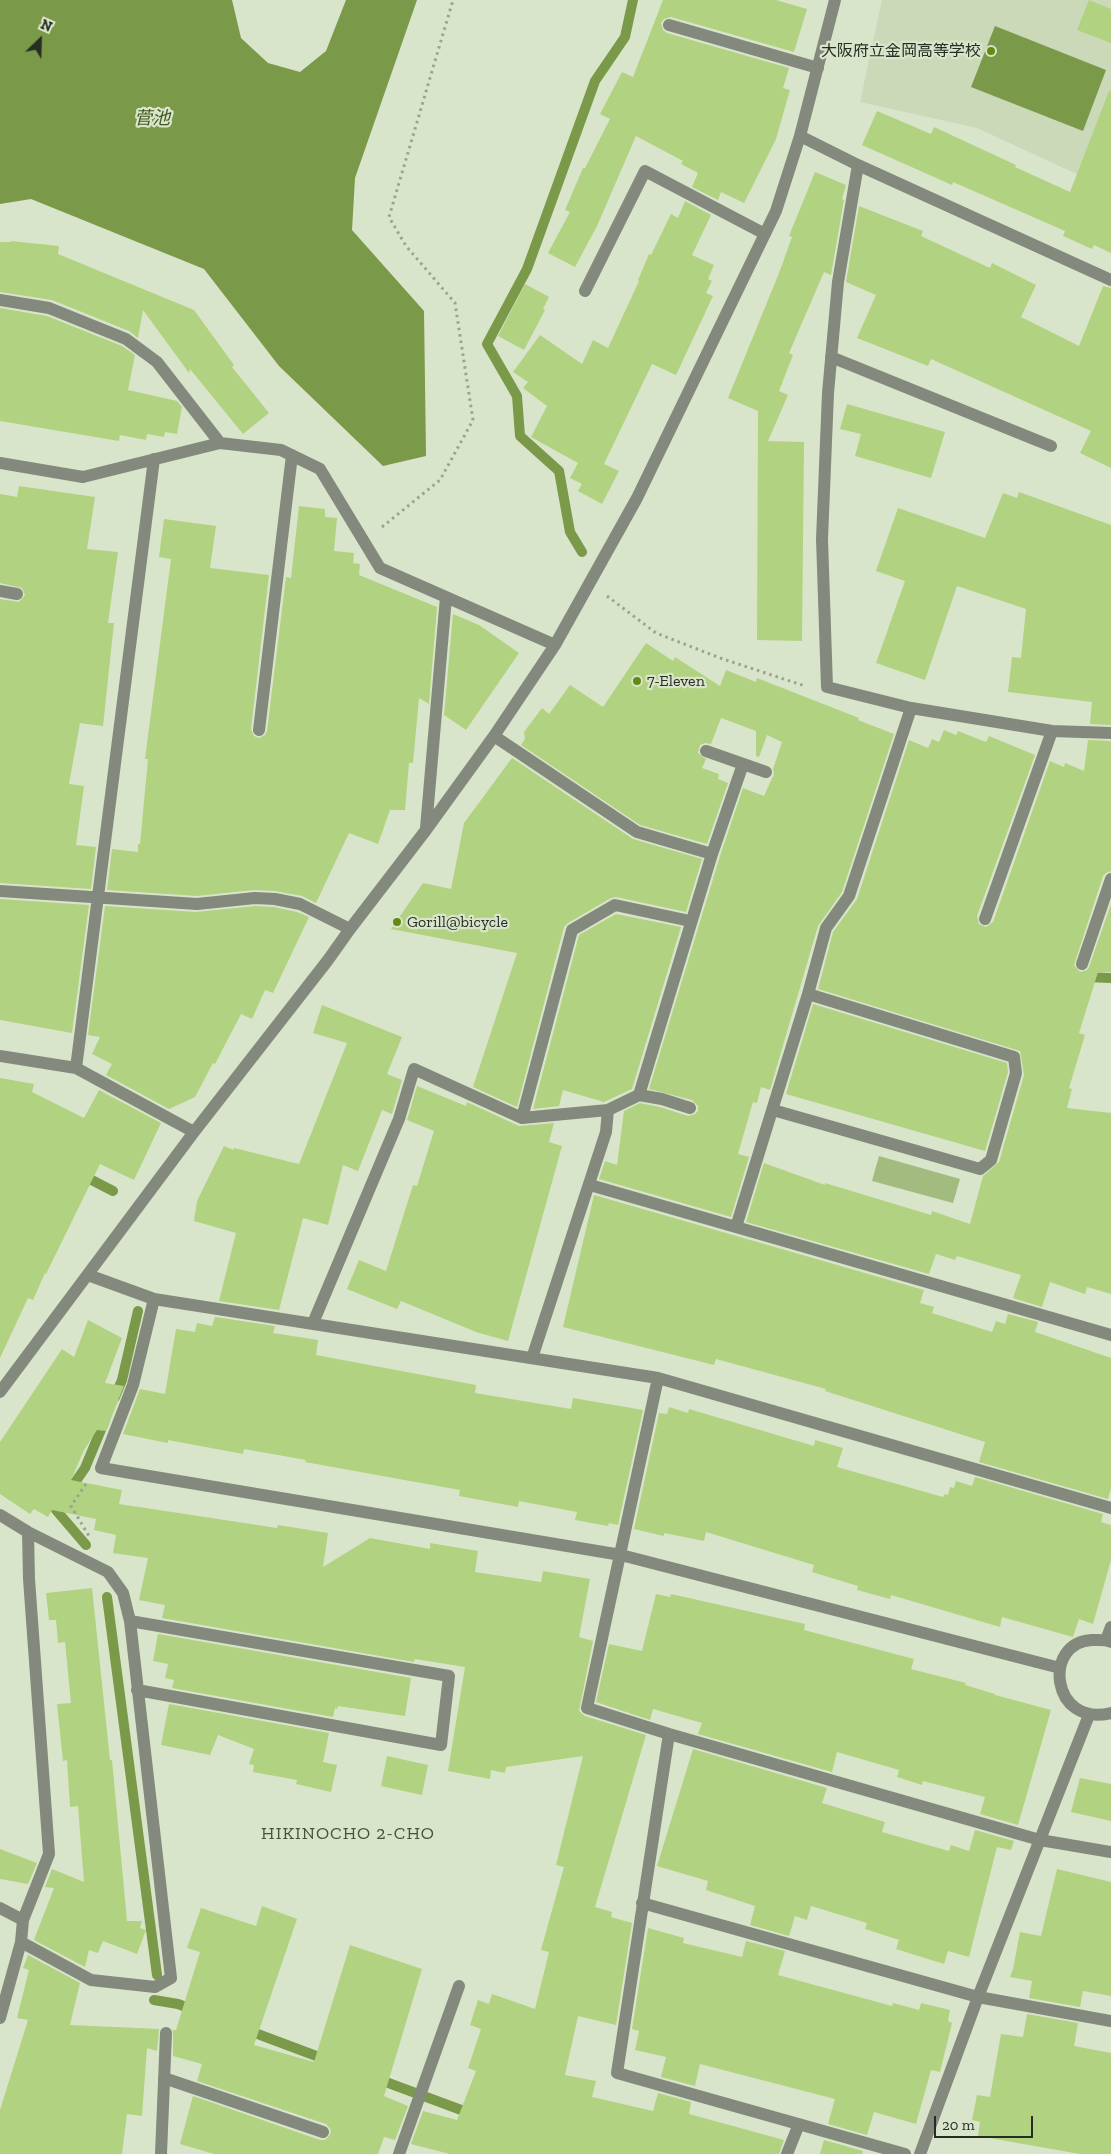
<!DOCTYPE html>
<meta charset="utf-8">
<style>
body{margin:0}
#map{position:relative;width:1111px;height:2154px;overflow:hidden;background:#d9e5ca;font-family:"Zilla Slab",serif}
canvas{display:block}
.north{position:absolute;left:15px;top:15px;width:50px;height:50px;-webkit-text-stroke:4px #d9e5ca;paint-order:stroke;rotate:24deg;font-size:14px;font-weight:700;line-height:20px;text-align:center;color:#282d23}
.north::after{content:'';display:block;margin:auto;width:18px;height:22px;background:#282d23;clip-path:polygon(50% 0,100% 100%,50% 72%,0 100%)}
.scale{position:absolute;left:934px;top:2116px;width:99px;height:22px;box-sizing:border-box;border:2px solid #282d23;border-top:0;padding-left:6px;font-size:15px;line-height:18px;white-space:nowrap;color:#282d23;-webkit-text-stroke:4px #d9e5ca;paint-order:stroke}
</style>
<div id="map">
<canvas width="1111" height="2154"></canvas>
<div class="north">N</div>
<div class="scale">20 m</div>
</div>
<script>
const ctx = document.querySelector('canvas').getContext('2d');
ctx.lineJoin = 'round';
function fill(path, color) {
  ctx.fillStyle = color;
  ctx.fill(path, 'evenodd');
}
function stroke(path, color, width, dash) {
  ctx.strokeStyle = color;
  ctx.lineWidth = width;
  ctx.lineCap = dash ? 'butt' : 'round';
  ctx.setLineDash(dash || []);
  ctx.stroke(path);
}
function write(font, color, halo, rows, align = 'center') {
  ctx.font = font + ' "Zilla Slab","Noto Sans JP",serif';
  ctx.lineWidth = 4.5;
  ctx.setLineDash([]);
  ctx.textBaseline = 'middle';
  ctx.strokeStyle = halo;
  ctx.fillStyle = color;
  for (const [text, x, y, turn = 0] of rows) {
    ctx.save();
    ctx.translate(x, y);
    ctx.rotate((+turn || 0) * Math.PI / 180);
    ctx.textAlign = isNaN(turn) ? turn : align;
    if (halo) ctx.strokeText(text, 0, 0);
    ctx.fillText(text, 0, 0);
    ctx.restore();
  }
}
fill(new Path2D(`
 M882 0H1111V190L977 128 860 102Z`), '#cbd9b8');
fill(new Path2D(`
 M879 1156 960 1179 953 1203 872 1181Z`), '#a2bb7f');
fill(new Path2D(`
 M0 0H232L241 38 268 63 300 72 326 51 346 0H417L355 178 352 230 424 311 426 456 383 466 279 366 204 269 31 199 0 204Z
 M995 26 1106 70 1083 131 971 87Z`), '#7a9949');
stroke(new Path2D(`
 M582 552 570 532 559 471 520 436 517 396 487 344 527 269 595 81 625 37 633 0
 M1085 977 1111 978
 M80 1174 113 1191
 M115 1397 122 1380 138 1311
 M86 1545 56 1510 85 1468 105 1420
 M107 1597 157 1975
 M154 2000 178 2004 196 2011
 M247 2030 327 2060
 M375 2078 472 2114`), '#7a9949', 10);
fill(new Path2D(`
 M663 0H776L807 9 794 52 671 17 664 19 661 23 663 30 667 33 789 68 783 88 790 90 776 139 744 203 721 192 718 200 692 187 698 173 681 164 683 161 636 136 597 226 575 267 548 253 570 212 565 210 583 168H585L610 119 600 114 622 72 633 77Z
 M1089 0 1111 9V43L1077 30Z
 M1109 91H1111V253L1094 245 1092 249 1063 236 1065 231 953 182 952 185 862 145 877 111 931 134 934 127 1016 165 1015 167 1070 192Z
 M815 172 846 185 842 199 844 200 831 275 824 272 789 353 793 355 779 391 788 395 768 441 804 442 802 641 757 640 758 411 728 398 779 273 792 237 789 236Z
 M685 201 711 215 692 255 714 265 708 279 712 281 706 293 713 296 676 375 652 364 604 464 619 471 602 504 578 491 582 484 570 478 578 463 531 437 547 406 523 388 528 382 513 372 540 335 582 364 593 340 608 348 639 281 638 280 649 254 651 255 671 214 678 218Z
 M859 206 923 231 921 236 990 268 992 263 1036 285 1021 317 1079 346 1103 286 1111 288V468L1080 453 1091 431 931 359 928 366 857 338 876 295 846 282Z
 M11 241 59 246 58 254 194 310 234 365 232 367 269 413 243 434 190 369 189 373 143 310 138 338 129 331 52 300 0 292V242H11Z
 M525 284 549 297 543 309 545 310 524 350 498 336Z
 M0 308 47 316 122 346 135 355 128 390 177 401 182 407 177 434 165 432 164 437 147 434 146 440 120 435 119 441 0 421Z
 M847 404 945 432 931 478 855 456 861 434 840 429Z
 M19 486 95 497 87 549 118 552 108 623H114L103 726 80 723 69 784 84 786 76 845 96 847 91 889 0 883V599L19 602 25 595 22 588 0 583V494L17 497Z
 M1019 492 1111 525V725L1090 724 1092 702 1008 692 1012 657 1021 658 1026 609 957 586 925 680 876 663 905 581 876 571 898 508 985 538 1003 493 1017 498Z
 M299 506 325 509V517L337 518 334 551 354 553 353 563 360 564 359 575 437 607 429 704 419 698 413 763H409L405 810H390L378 844 349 833 316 903 302 896 275 891 254 890 197 896 107 890 112 849 138 852V844H140L148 759H145L171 559 159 557 164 519 216 526 210 568 269 575 251 729 254 736 259 738 265 735 267 731 286 577 291 578Z
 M453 614 479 625 519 653 466 730 444 715Z
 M646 643 673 661 675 657 720 686 726 670 756 682 757 678 859 718 858 720 894 734 842 892 818 926 770 1090 761 1087 757 1103 753 1102 738 1154 749 1157 731 1217 599 1179 605 1161 617 1165 624 1111 640 1103 660 1107 688 1116 695 1114 698 1111V1106L692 1100 649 1089 720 856 743 788 764 796 774 774 773 769 782 742 767 735 759 757 756 756V731L721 718 711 744 705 743 700 745 698 753 706 759 702 768 719 774 718 779 728 783 707 844 640 825 521 745 525 739 524 732 542 708 549 714 570 685 603 707Z
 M944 730 956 735 958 731 986 742 989 736 1035 755 977 916 979 924 986 927 993 922 1050 761 1064 767 1065 763 1084 771 1088 740 1111 741V871L1106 873 1103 876 1074 965 1080 972 1087 970 1089 967 1111 904V972H1098L1079 1033 1085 1035 1069 1088 1072 1089 1067 1108 1111 1113V1294L1087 1287 1085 1294 1050 1282 1042 1307 1013 1298 1021 1275 957 1256 955 1260 936 1254 929 1274 746 1222 764 1163 825 1185V1183L931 1215 932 1211 970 1224 983 1176 999 1162 1024 1075 1020 1051 818 989 833 932 857 899 909 740 928 748 932 739 939 742Z
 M512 758 633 839 702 859 686 912 616 897 611 898 568 923 564 927 517 1107 473 1087 517 953 391 929 423 883 451 889 464 823Z
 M0 899 89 905 72 1033 0 1020Z
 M105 906 196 912 255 906 274 907 297 912 309 917 273 993 265 990 252 1019 241 1014 215 1064 213 1063 195 1097 169 1109 106 1075 112 1064 92 1054 100 1037 88 1035Z
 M616 914 681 927 632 1089 604 1102 563 1090 559 1106 533 1109 579 935Z
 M813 1004 1007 1063 1008 1072 985 1151 786 1094Z
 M322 1005 402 1037 387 1074 402 1080 392 1114 382 1110 358 1171 343 1165 328 1225 303 1218 279 1310 219 1301 236 1233 194 1221 197 1201 224 1146 233 1150 234 1148 299 1164 347 1043 313 1033Z
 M0 1078 34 1084 32 1092 84 1118 99 1090 161 1123 134 1180 100 1164 46 1274 45 1273 33 1300 28 1298 0 1358Z
 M417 1086 466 1106 467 1102 519 1126 554 1123 549 1142 562 1146 508 1341 476 1332 401 1301 397 1309 347 1289 359 1260 386 1271 413 1185 417 1186 434 1131 407 1120Z
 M594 1195 924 1290 920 1303 934 1307 932 1313 992 1332 996 1321 1005 1324 1008 1314 1038 1322 1035 1332 1111 1358V1488L1108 1499 979 1462 985 1442 825 1391 826 1389 716 1359 714 1365 563 1327Z
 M215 1317 275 1326 273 1333 318 1340 316 1355 476 1385 475 1393 571 1409 573 1398 643 1410 618 1525 609 1523 608 1526 575 1520 577 1512 519 1501 518 1507 459 1496 460 1490 305 1462 306 1460 244 1449 243 1454 168 1440V1443L123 1434 140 1389 165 1394 176 1329 195 1332 197 1323 212 1326Z
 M88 1320 122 1338 105 1383 124 1386 106 1431 97 1430 84 1450 71 1480 122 1490 119 1504 277 1528 278 1525 328 1533 323 1567 370 1538 430 1549V1543L478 1551 475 1572 541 1582 543 1571 590 1579 579 1637 593 1641 579 1711 585 1716 646 1735 595 1907 612 1912 611 1917 632 1923 616 2025 578 2016 565 2075 596 2081 592 2097 653 2111 658 2093 691 2102 689 2114 784 2140 779 2154H450L411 2144 423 2111 457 2120 476 2071 468 2068 481 2029 470 2025 478 2000 489 2004 492 1994 535 2009 549 1952 541 1950 564 1867 556 1865 583 1756 506 1767 505 1773 491 1770 490 1779 448 1771 465 1667 415 1659 414 1662 162 1618 165 1605 139 1600 148 1558 113 1553 116 1535 94 1530 96 1519 52 1510 48 1517 34 1509 30 1514 0 1494V1442L62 1349 74 1357Z
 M669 1407 688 1413 689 1409 814 1446 815 1440 843 1448 837 1467 943 1497 945 1494 948 1495 950 1487 954 1488 956 1481 972 1486 975 1477 1103 1514 1101 1522 1111 1525V1560L1093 1624 1079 1619 1073 1637 1002 1617 1000 1627 891 1595 890 1599 857 1590 858 1586 812 1572 814 1565 706 1532 704 1541 664 1533V1536L634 1529 659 1413 667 1414Z
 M92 1588 110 1760H112L127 1921H142L140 1928 146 1930 137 1954 103 1941 98 1953 89 1950 85 1967 34 1940 54 1888 45 1887 52 1869 84 1882 78 1806 70 1807 67 1760 63 1761 57 1704 71 1703 65 1642 58 1643 56 1620H49L46 1593Z
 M656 1594 670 1597 671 1594 805 1624 804 1630 914 1659 911 1669 966 1683 965 1685 995 1694V1695L1051 1710 1018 1825 980 1814 985 1797 923 1781 922 1785 897 1777 899 1770 837 1752 832 1772 698 1734 702 1723 653 1709 650 1720 596 1702 609 1644 642 1651Z
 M158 1634 411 1678 405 1716 338 1706 337 1709 335 1708 333 1717 172 1688 174 1680 165 1678 168 1664 153 1661Z
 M169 1704 329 1733 323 1762 337 1765 331 1792 296 1784 297 1780 253 1772 254 1765 249 1764 254 1749 218 1735 210 1755 161 1745Z
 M693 1749 827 1788 822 1803 885 1822 882 1832 949 1851 951 1845 969 1851 975 1830 1014 1841 1011 1850 997 1847 969 1957 948 1951 944 1964 896 1949 899 1940 865 1929 867 1923 811 1906 807 1920 795 1916 789 1936 750 1925 755 1906 706 1890 708 1881 657 1866Z
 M387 1756 428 1765 422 1795 381 1786Z
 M1080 1778 1111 1784V1821L1071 1812Z
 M0 1849 37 1863 28 1884 0 1879Z
 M1057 1869 1111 1882V1996L1083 1991 1080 2007 1029 1998 1032 1981 1010 1977 1013 1969 1020 1932 1041 1936Z
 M262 1906 297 1919 254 2045 314 2062 350 1945 422 1969 384 2096 408 2106 395 2140 384 2137 378 2154H214L180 2144 193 2096 320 2140H325L330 2135 331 2130 326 2124 197 2081 202 2064 173 2056V2030H176L200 1952 187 1948 201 1908 256 1926Z
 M648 1928 684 1938 683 1943 742 1957 746 1941 785 1951 778 1975 892 2006 893 2003 919 2010 921 2003 950 2010 948 2021 952 2023 940 2072 931 2070 916 2124 874 2112 867 2135 828 2124 835 2099 700 2064 695 2086 661 2077 666 2057 635 2050 639 2031 632 2029Z
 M28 1955 80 1983 70 2025 159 2029 157 2051 147 2048 142 2116 127 2114 122 2154H0V2110L28 2020 17 2018 29 1970 23 1968Z
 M1027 2014 1078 2023 1074 2046 1111 2053V2154H1080L978 2136 980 2122 972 2120 977 2095 990 2097 1001 2034 1023 2037Z
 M824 2140 863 2151 862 2154H820Z`), '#b1d280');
stroke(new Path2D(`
 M382 527 440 480 473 420 455 303 406 246 389 217 453 0
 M607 596 656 633 720 658 805 686
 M86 1484 71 1506 89 1536`), '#9aa38e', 3, [2.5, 4]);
stroke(new Path2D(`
 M669 25 818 68
 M800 136 858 165 838 282 828 393 822 539 827 687 911 708 1052 731 1111 733
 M858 165 1111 280
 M585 291 645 171 765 234
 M0 300 49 308 126 339 157 362 220 443
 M831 357 1051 446
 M0 463 83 477 220 443 281 450 320 469 380 568 555 645
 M0 591 17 594
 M259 730 292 455
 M494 736 637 832 712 854
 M706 751 766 772
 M426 828 446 597
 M0 891 197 904 255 898 275 899 300 904 350 929
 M985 919 1052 731
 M1082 964 1111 879
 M0 1056 76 1068 194 1132
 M76 1068 154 459
 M639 1095 662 1099 690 1108
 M773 1110 980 1169 991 1160 1016 1073 1014 1057 808 994
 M522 1118 572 930 615 905 690 921
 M590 1185 1111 1335
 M736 1227 808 994 826 928 849 896 911 708
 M88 1275 154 1299 658 1378 1111 1508
 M154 1299 133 1385 101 1468 621 1555 1060 1668
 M313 1323 399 1119 414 1069 522 1118 608 1110
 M532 1358 606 1132 608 1110 639 1095 712 854 743 764
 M658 1378 587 1708 669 1734 1040 1840 1111 1852
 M0 1392 194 1132 328 960 350 929 426 830 494 736 555 645 637 498 776 211 800 136 835 0
 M0 1515 28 1532 108 1572 123 1593 130 1621 171 1978 155 1987 91 1980 21 1942 23 1920 49 1854 29 1579 28 1532
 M130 1621 449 1676 441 1745 137 1690
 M1106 1640 1111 1627
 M1111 1642C1105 1639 1099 1640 1092 1640 1042 1642 1051 1728 1111 1713
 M669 1734 617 2073 905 2154
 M642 1903 978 1997 1111 2021
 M0 1908 23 1920
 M0 2018 21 1942
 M164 2078 323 2132
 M161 2154 166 2033
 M399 2154 459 1986
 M787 2154 799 2124
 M920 2154 978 1997 1089 1715`), '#84897e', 12);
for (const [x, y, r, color] of [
 [991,51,5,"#658a13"],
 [637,681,5,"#658a13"],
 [397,922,5,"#658a13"]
]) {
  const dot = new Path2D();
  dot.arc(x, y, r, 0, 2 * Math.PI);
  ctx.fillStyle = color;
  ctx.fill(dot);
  stroke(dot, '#d9e5ca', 2);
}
write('16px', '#282d23', '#d9e5ca', [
 ["大阪府立金岡高等学校",981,51,"right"],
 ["7-Eleven",647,681],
 ["Gorill@bicycle",407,922]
], 'left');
write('italic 18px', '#41561d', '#d9e5ca', [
 ["菅池",152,119]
]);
ctx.letterSpacing = '1px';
write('18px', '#48523b', '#d9e5ca', [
 ["HIKINOCHO 2-CHO",348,1834]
]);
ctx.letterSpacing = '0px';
</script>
